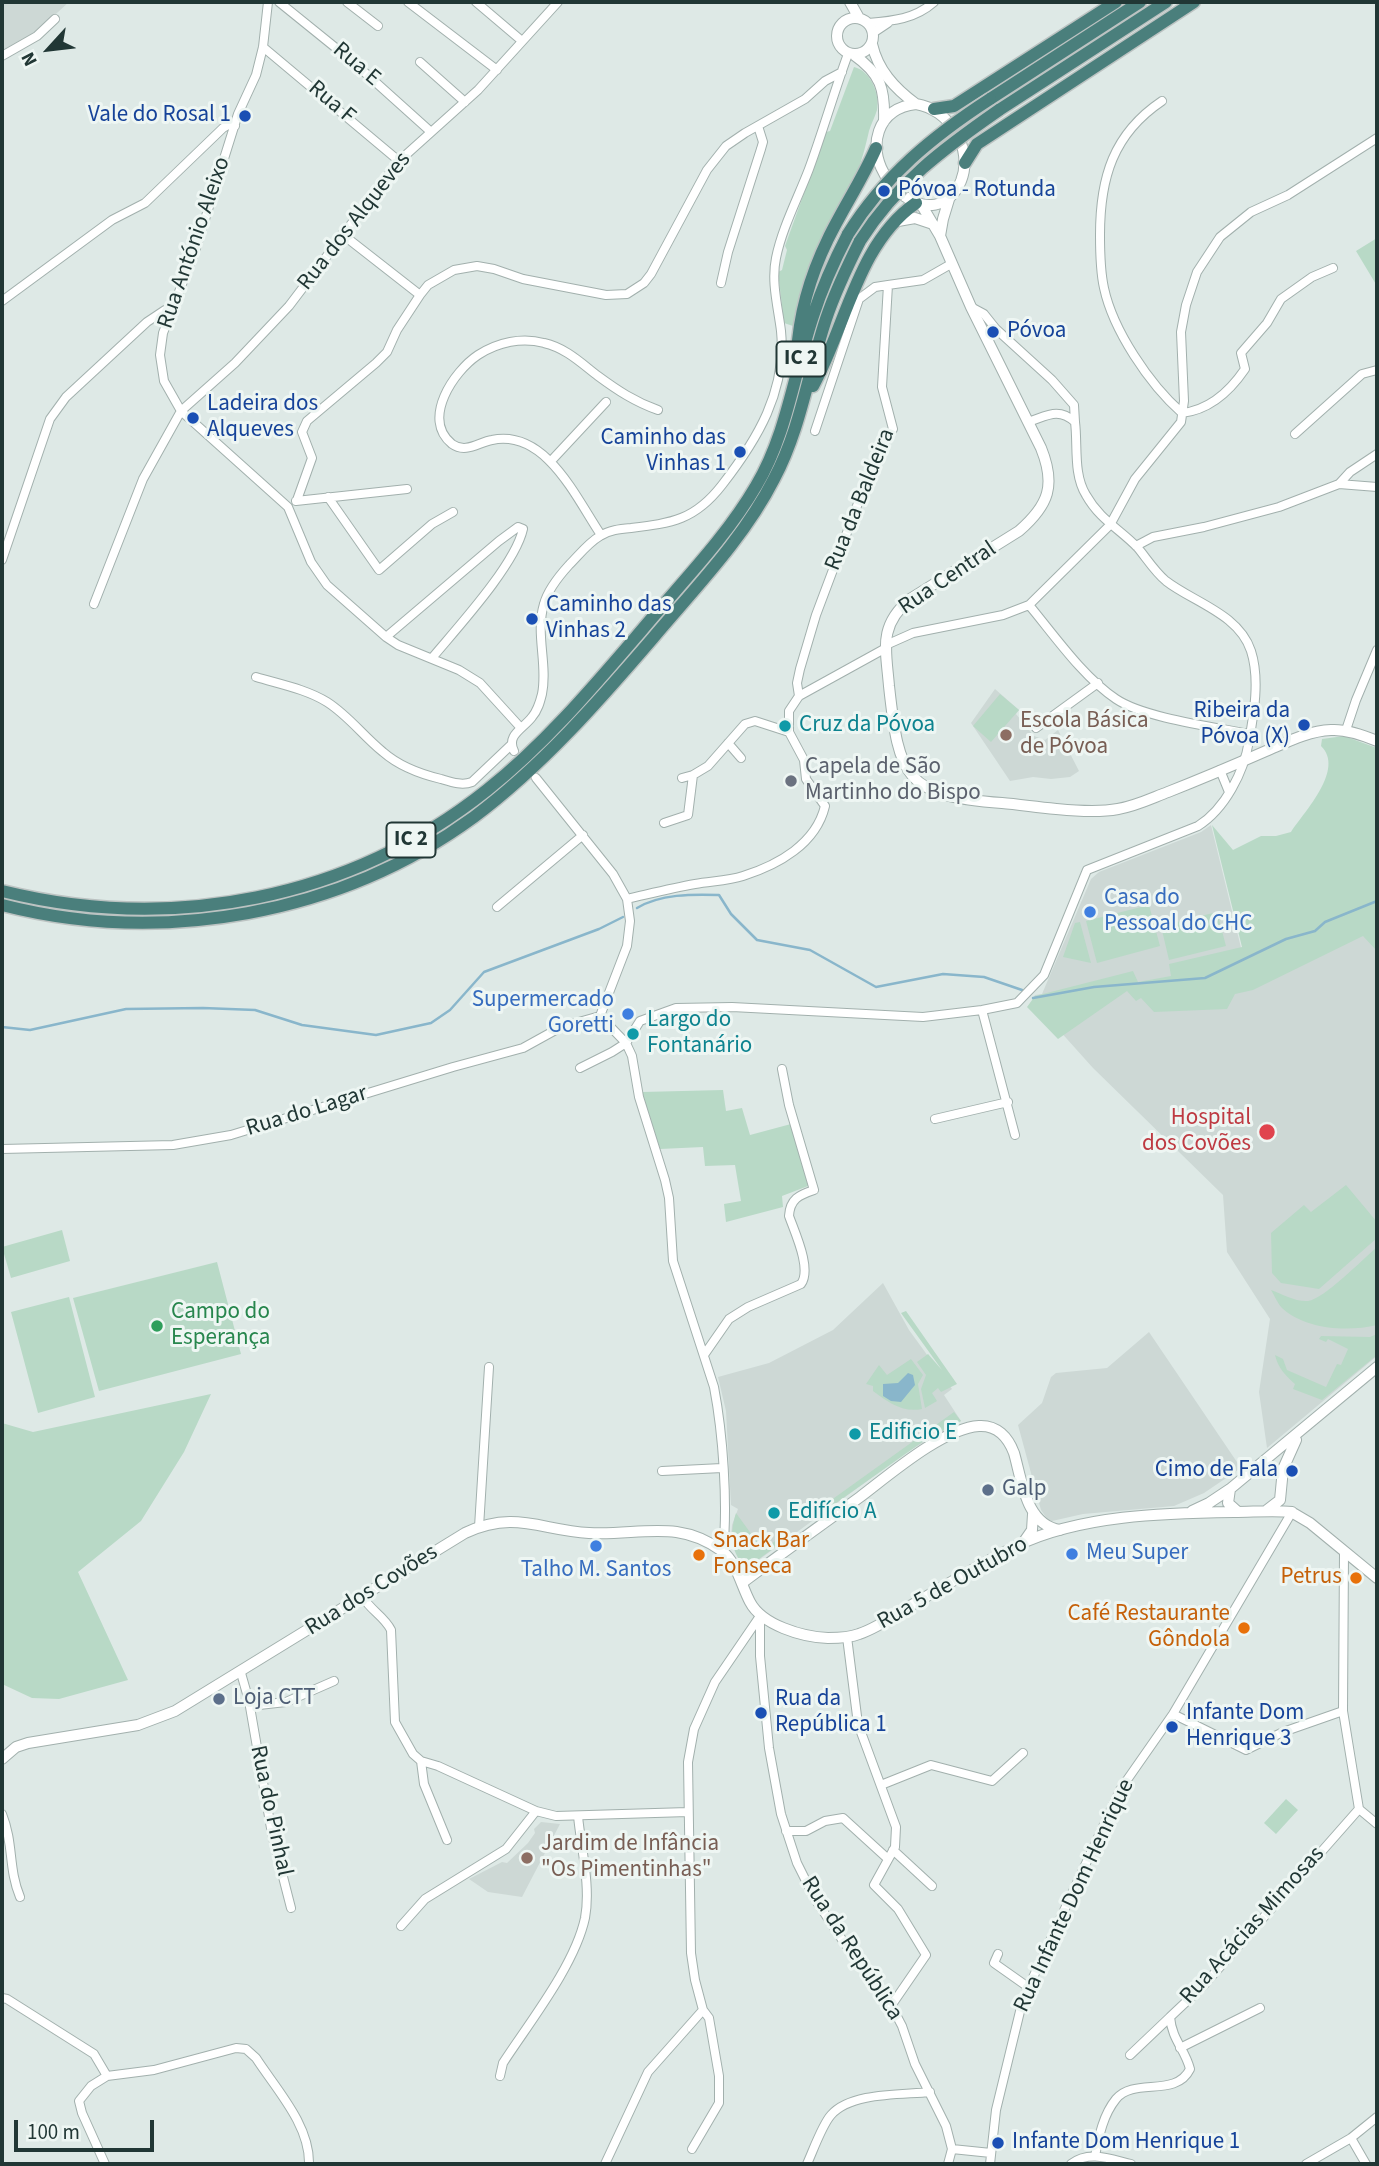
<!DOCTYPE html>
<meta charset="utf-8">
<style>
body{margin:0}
#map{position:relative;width:1379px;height:2166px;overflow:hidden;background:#dee9e6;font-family:"Source Sans 3",sans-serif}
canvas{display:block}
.frame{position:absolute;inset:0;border:4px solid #213735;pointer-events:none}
.north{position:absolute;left:14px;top:14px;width:70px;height:70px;-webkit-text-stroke:5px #eef6f3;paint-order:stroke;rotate:243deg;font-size:19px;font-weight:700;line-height:28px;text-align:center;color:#213735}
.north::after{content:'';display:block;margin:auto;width:24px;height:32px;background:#213735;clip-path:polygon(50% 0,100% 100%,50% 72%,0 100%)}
.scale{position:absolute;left:14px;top:2120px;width:140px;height:32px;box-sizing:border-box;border:4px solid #213735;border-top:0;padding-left:9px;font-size:21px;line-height:24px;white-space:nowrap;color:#213735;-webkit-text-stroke:5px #eef6f3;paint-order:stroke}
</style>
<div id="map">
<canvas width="1379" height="2166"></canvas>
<div class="frame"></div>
<div class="north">N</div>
<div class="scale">100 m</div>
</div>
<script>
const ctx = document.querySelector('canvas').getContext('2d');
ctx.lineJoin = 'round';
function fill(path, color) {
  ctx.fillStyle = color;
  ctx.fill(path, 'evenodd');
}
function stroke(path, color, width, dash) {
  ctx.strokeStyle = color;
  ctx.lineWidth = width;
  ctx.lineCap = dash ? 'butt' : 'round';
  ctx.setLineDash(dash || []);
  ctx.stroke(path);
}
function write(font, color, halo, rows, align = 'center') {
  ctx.font = font + ' "Source Sans 3",sans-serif';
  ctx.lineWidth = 6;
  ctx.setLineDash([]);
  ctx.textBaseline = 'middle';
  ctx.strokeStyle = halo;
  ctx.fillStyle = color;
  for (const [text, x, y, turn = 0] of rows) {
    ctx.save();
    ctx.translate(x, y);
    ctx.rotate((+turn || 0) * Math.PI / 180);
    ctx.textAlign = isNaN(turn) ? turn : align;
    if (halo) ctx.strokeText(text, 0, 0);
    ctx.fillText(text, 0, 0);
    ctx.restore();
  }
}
fill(new Path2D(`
 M2 2H69L35 33 2 52Z
 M995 689 1019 710 1016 714 1034 736 1045 740 1058 730 1079 771 1070 777 1051 779 1033 777 1010 781 971 723Z
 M1211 825 1243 956 1377 904V1356L1267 1448 1259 1392 1270 1319 1227 1252 1223 1195 1093 1068 1032 1000 1035 995 1042 994 1091 879 1099 872 1201 832Z
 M883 1283 909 1330 952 1389 944 1395 961 1421 907 1452 753 1564 744 1566 735 1551 731 1538 732 1525 738 1509 731 1505 726 1411 718 1377 769 1363 833 1330Z
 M1149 1332 1241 1468 1204 1493 1174 1506 1083 1514 1052 1521 1048 1520 1041 1510 1018 1425 1042 1403 1051 1377 1056 1373 1107 1368Z
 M541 1822 560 1824 522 1897 488 1892 469 1879 502 1862 507 1863 528 1843 535 1833 534 1829Z`), '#cdd8d5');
fill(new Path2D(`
 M854 67C871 71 880 94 877 110 875 117 871 124 869 131 865 148 861 165 853 182 843 201 830 219 821 239 809 267 800 296 793 326L784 323 778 272 782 270 787 250 785 246 826 132 830 131Z
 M1377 238V286L1356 251Z
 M1000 694 1019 710 991 742 973 726Z
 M1344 736 1377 748V951L1363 936 1253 990 1235 994 1227 1009 1154 1012 1141 998 1136 1001 1127 991 1058 1039 1027 1007 1035 996 1133 971 1138 982 1171 976 1169 964 1242 947 1212 825 1233 850 1261 836H1276L1291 832C1305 811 1345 769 1321 746L1322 739Z
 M1149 905 1160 946 1097 963 1086 921Z
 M1217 912 1226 946 1169 960 1161 926Z
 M1080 922 1091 963 1063 957 1075 923Z
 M723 1090 726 1111 742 1108 750 1135 791 1124 808 1186 782 1196 783 1207 726 1222 724 1204 741 1201 735 1165 705 1166 703 1147 660 1149 642 1092Z
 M1346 1185 1377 1222V1238L1319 1289 1281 1283 1272 1273 1271 1233 1304 1205 1311 1212Z
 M62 1230 70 1261 11 1278 2 1247Z
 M1377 1247V1325C1348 1332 1306 1330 1282 1308 1278 1304 1274 1295 1271 1290 1282 1294 1296 1302 1308 1301 1324 1299 1363 1259 1377 1247Z
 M217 1262 241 1354 99 1391 73 1298Z
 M69 1297 95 1397 38 1413 11 1312Z
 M906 1311 957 1384 941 1392 938 1388 932 1393 937 1401 925 1408 921 1389 926 1375 917 1362 928 1354 942 1370 901 1313Z
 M1377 1334V1355L1322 1400 1293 1389 1295 1384C1285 1375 1278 1368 1275 1355L1283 1359 1287 1370 1326 1387 1337 1364 1341 1365 1348 1349 1328 1339 1326 1342 1319 1339 1321 1336 1370 1337Z
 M911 1359 923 1375 918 1384 922 1409C902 1413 888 1402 873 1391V1386L866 1384 879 1365 887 1375Z
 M211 1394 184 1452 141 1521 78 1572 128 1680 59 1699 32 1698 2 1684V1423L33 1432Z
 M954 1412 961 1421 928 1438 812 1520 809 1516Z
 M736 1513 763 1550 786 1533 789 1537 752 1564 744 1566C730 1550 730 1532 736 1513Z
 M1286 1799 1298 1810 1276 1834 1264 1823Z`), '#b8d9c6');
fill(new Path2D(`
 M908 1373 913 1375 915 1385 901 1402 891 1401 883 1396V1384L898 1383Z`), '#89b6cb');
stroke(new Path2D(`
 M637 908C660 894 692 894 719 895L731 914 757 940 810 950 876 987 943 974 984 977 1022 990
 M1033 998 1094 987 1205 978 1286 939 1315 931 1325 922 1377 901
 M2 1027 30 1030 126 1009 203 1008 255 1010 302 1025 376 1035 431 1023 450 1010 484 972 599 929 623 917`), '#89b6cb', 2.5);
const minor = new Path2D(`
 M268 2 263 47 256 75 238 114 196 248 163 333 160 355 164 381 181 411 288 507 311 562 327 585 386 637 398 645 459 670 480 683 521 728
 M279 2 352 61 431 132
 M347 2 378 26
 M408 2 497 70
 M476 2 522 41
 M868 23C893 21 915 19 934 2
 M873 33 888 23
 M263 47 399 161
 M2 56 37 36 55 19
 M420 62 465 102
 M1162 101C1113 134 1100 178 1100 235 1100 252 1100 270 1104 288 1113 330 1149 384 1182 413
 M342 234 420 295
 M721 283 728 252 761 149 763 142 758 126
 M2 301 112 220 145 203 223 128 228 125 235 126
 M971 307 984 314 996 329 1052 380 1074 405 1075 422
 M1182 413C1209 410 1230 391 1245 369L1241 353 1267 323 1281 299 1312 277 1333 268
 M815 431 859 299 875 287 888 285
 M1295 434 1362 374 1377 370
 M551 461 606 402
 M1339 484 1377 487
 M328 497 379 570 432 524 453 512
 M297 500 312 458 302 432 307 421 376 363 387 352 397 330 420 295 428 285 454 270 477 266 494 269 523 279 606 295 627 294 644 283 651 274 707 170 726 146 745 133 805 99 825 81 842 72
 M296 501 407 489
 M601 535C576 498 546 429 492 440 479 442 466 454 452 444 421 419 454 371 478 355 498 342 522 337 544 343 566 348 581 363 598 376 617 390 635 402 658 410
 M1136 546 1153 537 1204 527 1279 507 1339 484 1350 472 1377 454
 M2 560 50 419 66 397 147 322 165 310 170 312
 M94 604 143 479 181 411 235 363 289 306 399 161 478 90 558 2
 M1029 605C1054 635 1083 677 1116 699 1144 718 1215 727 1250 734
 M386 637 499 541 518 527 523 529C515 565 457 628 432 658
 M886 645 913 633 1003 615 1029 605 1110 525 1135 479 1181 422 1184 401 1181 332 1186 305 1197 272 1220 237 1251 212 1288 195 1377 138
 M256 677C279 684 306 689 327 702 349 716 363 736 383 752 399 766 420 774 441 779 451 782 462 786 472 782L511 745
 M799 696 797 683 800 669 816 615 875 458 893 429 882 387 888 285 923 280 951 264
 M1036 728 1098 683
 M1346 730 1356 700 1377 650
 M728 743 741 758
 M514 751C506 735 523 729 532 717 538 710 540 702 542 694 548 664 535 634 544 604 548 589 559 576 569 565 579 555 588 543 600 536 609 530 620 529 631 528 672 523 695 520 722 485 757 440 787 391 781 331 778 307 771 282 776 258 782 228 798 198 809 169 823 131 834 92 848 54
 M1220 770 1229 792
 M536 778 613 874 627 899 630 921 627 946 600 1016
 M682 778 693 775 708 766 745 724 755 721 789 732
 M664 823 688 815 693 775
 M627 899C649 894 672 888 695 884 711 881 728 881 743 876 778 865 816 844 825 806L806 779 804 760 789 732V711L799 696 886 648
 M497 907 583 835
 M982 1010 1015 1135
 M600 1016 626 1043 632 1056 639 1097 665 1180 669 1198 673 1261 714 1387C723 1434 728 1504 723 1552
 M580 1068 612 1052 626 1043 640 1021 676 1008 732 1007 923 1017 982 1010 1017 1003 1044 975 1087 870 1198 826C1225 809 1244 772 1249 741 1254 713 1260 679 1251 651 1239 614 1193 602 1166 581 1155 572 1147 559 1138 548 1120 529 1100 520 1086 495 1073 474 1078 445 1075 422 1058 407 1047 416 1028 422
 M935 1119 1008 1102
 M2 1149 173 1145 231 1135 453 1067 523 1048 561 1027 600 1016
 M704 1355 729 1319 748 1307 801 1284C812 1269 795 1233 789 1216 790 1199 799 1195 814 1190L789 1105 782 1069
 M662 1471 722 1468
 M479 1527 489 1367
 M1344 1552 1343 1711 1359 1809
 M363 1597C370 1610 384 1616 391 1630L395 1722 413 1754 421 1761 438 1766 536 1811 556 1816 688 1812
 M760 1616V1656L769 1748 781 1814 797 1863 815 1899 843 1941 889 2001 902 2026 915 2064 946 2126 952 2149
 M847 1637 858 1724 896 1827 895 1847 874 1885 898 1909 926 1955 891 2006
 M241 1673 249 1701 272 1834 291 1908
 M250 1706 286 1702 334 1681
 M1173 1714 1246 1750 1283 1732 1343 1711
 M421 1761 424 1784 447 1840
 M881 1785 931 1765 992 1781 1023 1753
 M1359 1809 1377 1824
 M2 1814C14 1844 8 1868 20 1897
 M786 1831H806L825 1821 843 1818 888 1859
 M893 1850 932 1886
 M401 1926 425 1899 506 1849 536 1811
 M998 1954 994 1963 1028 1987
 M2 1998 7 1999 94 2054 107 2076 154 2070 236 2048 246 2049 256 2058C276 2089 310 2125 309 2164
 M1180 2048 1260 2008
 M1130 2055 1170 2017
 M500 2076 503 2063C529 2023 575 1965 585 1918 591 1886 581 1848 578 1816
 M1351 2138 1366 2164
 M692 2149 719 2103V2076L709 2018 703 2010 695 1980 691 1953 688 1762 694 1729 715 1682 758 1619
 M952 2149 991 2153
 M1095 2156C1099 2136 1103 2115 1116 2099 1134 2077 1176 2098 1190 2069 1185 2049 1172 2040 1170 2017L1204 1985 1359 1809
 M105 2164 82 2113 79 2101 91 2086 107 2076
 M605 2164 648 2072 703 2010
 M807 2164C813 2151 822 2125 831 2115 851 2092 902 2095 930 2092
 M948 2164 952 2149
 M990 2164 996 2110 1023 1999 1120 1790 1173 1714 1292 1512
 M1071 2164C1089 2150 1110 2159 1131 2164
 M1306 2164 1351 2138 1377 2117`);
const tertiary = new Path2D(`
 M850 2 859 18
 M837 36a18 18 0 1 1 36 0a18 18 0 1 1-36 0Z
 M872 44C878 70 894 88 916 104
 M854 55C881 74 885 89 884 121
 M916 104C949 109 974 148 961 181 936 239 862 180 879 131 885 114 899 106 916 104Z
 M921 204 940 236 971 307 1041 448C1056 485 1049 505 1019 531L910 599C878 626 886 649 889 686 899 778 905 796 1002 803 1036 806 1086 815 1118 809 1136 806 1152 798 1168 792 1201 779 1234 765 1266 751 1287 742 1308 731 1331 730 1347 729 1363 735 1377 741
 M898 221 915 218 933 224
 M940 236 943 219 950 196
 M1230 1489 1228 1503 1238 1512
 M1267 1510 1280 1500 1283 1469 1296 1440
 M1192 1511 1209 1503 1230 1489 1377 1367
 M1293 1513 1310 1523 1377 1578
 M1023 1543 1032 1530 1033 1514
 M742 1583C781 1554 820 1526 860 1497 888 1476 943 1428 979 1426 997 1425 1008 1437 1014 1453 1022 1481 1026 1525 1060 1530
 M2 1759 16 1747 28 1743 138 1725 175 1711 465 1533C515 1510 540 1530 589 1533 638 1536 678 1518 722 1551 737 1563 741 1585 750 1602 762 1625 802 1637 828 1638 838 1638 849 1638 859 1634 877 1628 894 1616 910 1606 945 1586 980 1564 1016 1546 1079 1515 1165 1513 1234 1512 1253 1512 1273 1510 1292 1512`);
const trunk = new Path2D(`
 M990 99 1140 2
 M934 109 954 106 1116 2
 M999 110 1166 2
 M965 163 977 144 1194 2
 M797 354C799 314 810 276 828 239 843 208 862 180 876 148
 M813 386C846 327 857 244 916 203
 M2 891C172 933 349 900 487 790 545 744 593 687 641 631 680 584 725 539 756 486 787 434 794 373 813 316 822 288 834 261 848 234
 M2 905C162 946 340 915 474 817 542 766 598 702 653 638 696 587 744 538 774 479 801 428 808 373 826 319 835 292 847 267 860 241`);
stroke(minor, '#a2b0ad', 10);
stroke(tertiary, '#a2b0ad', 12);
stroke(trunk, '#bcc3c2', 15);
stroke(minor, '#fff', 8);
stroke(tertiary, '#fff', 10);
stroke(trunk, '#4a7f7c', 12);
const trunkBridge = new Path2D(`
 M848 234C884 176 933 136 990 99
 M860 241C897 183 943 149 999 110`);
stroke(trunkBridge, '#bcc3c2', 15, []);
stroke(trunkBridge, '#4a7f7c', 12);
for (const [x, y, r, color] of [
 [245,116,7,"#1a4fb4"],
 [884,191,7,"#1a4fb4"],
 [993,332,7,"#1a4fb4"],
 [193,418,7,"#1a4fb4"],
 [740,452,7,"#1a4fb4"],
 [532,619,7,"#1a4fb4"],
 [1304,725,7,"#1a4fb4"],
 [785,726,7,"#0f9aa8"],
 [1006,735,7,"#8d6e63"],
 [791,781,7,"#6b7280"],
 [1090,912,7,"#3f7fe0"],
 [628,1014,7,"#3f7fe0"],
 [633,1034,7,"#0f9aa8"],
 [1267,1132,9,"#e0444e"],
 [157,1326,7,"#2e9e5b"],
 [855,1434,7,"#0f9aa8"],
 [1292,1471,7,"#1a4fb4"],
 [988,1490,7,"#5c6f8a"],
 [774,1513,7,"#0f9aa8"],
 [596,1546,7,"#3f7fe0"],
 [1072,1554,7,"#3f7fe0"],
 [699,1555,7,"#e8710a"],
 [1356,1578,7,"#e8710a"],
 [1244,1628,7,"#e8710a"],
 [219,1699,7,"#5c6f8a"],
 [761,1713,7,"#1a4fb4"],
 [1172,1727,7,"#1a4fb4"],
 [527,1858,7,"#8d6e63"],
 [998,2143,7,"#1a4fb4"]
]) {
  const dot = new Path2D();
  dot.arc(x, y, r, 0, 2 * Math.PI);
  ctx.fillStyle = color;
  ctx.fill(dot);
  stroke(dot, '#eef6f3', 2.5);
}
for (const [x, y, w] of [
 [801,359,49],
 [411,840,49]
]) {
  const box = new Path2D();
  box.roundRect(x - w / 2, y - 17.5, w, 35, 5);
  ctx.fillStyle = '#eef6f3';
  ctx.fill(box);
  stroke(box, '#213735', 2);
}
write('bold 21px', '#213735', null, [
 ["IC 2",801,359],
 ["IC 2",411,840]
]);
write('23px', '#213735', '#eef6f3', [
 ["Rua E",356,65,40],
 ["Rua F",331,103,40],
 ["Rua dos Alqueves",355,222,-52],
 ["Rua António Aleixo",195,243,-71],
 ["Rua da Baldeira",861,500,-68],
 ["Rua Central",948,579,-34],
 ["Rua do Lagar",307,1112,-17],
 ["Rua 5 de Outubro",953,1584,-29],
 ["Rua dos Covões",372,1591,-32],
 ["Rua do Pinhal",270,1811,78],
 ["Rua Infante Dom Henrique",1075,1896,-65],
 ["Rua Acácias Mimosas",1253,1926,-48],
 ["Rua da República",851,1949,57]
]);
write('23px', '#164399', '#eef6f3', [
 ["Vale do Rosal 1",231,116,"right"],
 ["Póvoa - Rotunda",898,191],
 ["Póvoa",1007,332],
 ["Ladeira dos",207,405],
 ["Alqueves",207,431],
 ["Caminho das",726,439,"right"],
 ["Vinhas 1",726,465,"right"],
 ["Caminho das",546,606],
 ["Vinhas 2",546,632],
 ["Ribeira da",1290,712,"right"],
 ["Póvoa (X)",1290,738,"right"],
 ["Cimo de Fala",1278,1471,"right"],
 ["Rua da",775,1700],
 ["República 1",775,1726],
 ["Infante Dom",1186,1714],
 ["Henrique 3",1186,1740],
 ["Infante Dom Henrique 1",1012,2143]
], 'left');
write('23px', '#785e54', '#eef6f3', [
 ["Escola Básica",1020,722],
 ["de Póvoa",1020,748],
 ["Jardim de Infância",541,1845],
 ["\"Os Pimentinhas\"",541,1871]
], 'left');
write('23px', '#0d838f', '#eef6f3', [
 ["Cruz da Póvoa",799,726],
 ["Largo do",647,1021],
 ["Fontanário",647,1047],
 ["Edificio E",869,1434],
 ["Edifício A",788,1513]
], 'left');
write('23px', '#5b616d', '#eef6f3', [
 ["Capela de São",805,768],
 ["Martinho do Bispo",805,794]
], 'left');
write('23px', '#366cbe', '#eef6f3', [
 ["Casa do",1104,899],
 ["Pessoal do CHC",1104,925],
 ["Supermercado",614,1001,"right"],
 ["Goretti",614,1027,"right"],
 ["Meu Super",1086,1554],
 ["Talho M. Santos",596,1571,"center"]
], 'left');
write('23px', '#be3a42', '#eef6f3', [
 ["Hospital",1251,1119],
 ["dos Covões",1251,1145]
], 'right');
write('23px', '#27864d', '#eef6f3', [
 ["Campo do",171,1313],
 ["Esperança",171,1339]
], 'left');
write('23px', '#4e5e75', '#eef6f3', [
 ["Galp",1002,1490],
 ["Loja CTT",233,1699]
], 'left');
write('23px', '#c56008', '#eef6f3', [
 ["Snack Bar",713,1542,"left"],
 ["Fonseca",713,1568,"left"],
 ["Petrus",1342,1578],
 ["Café Restaurante",1230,1615],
 ["Gôndola",1230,1641]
], 'right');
</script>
